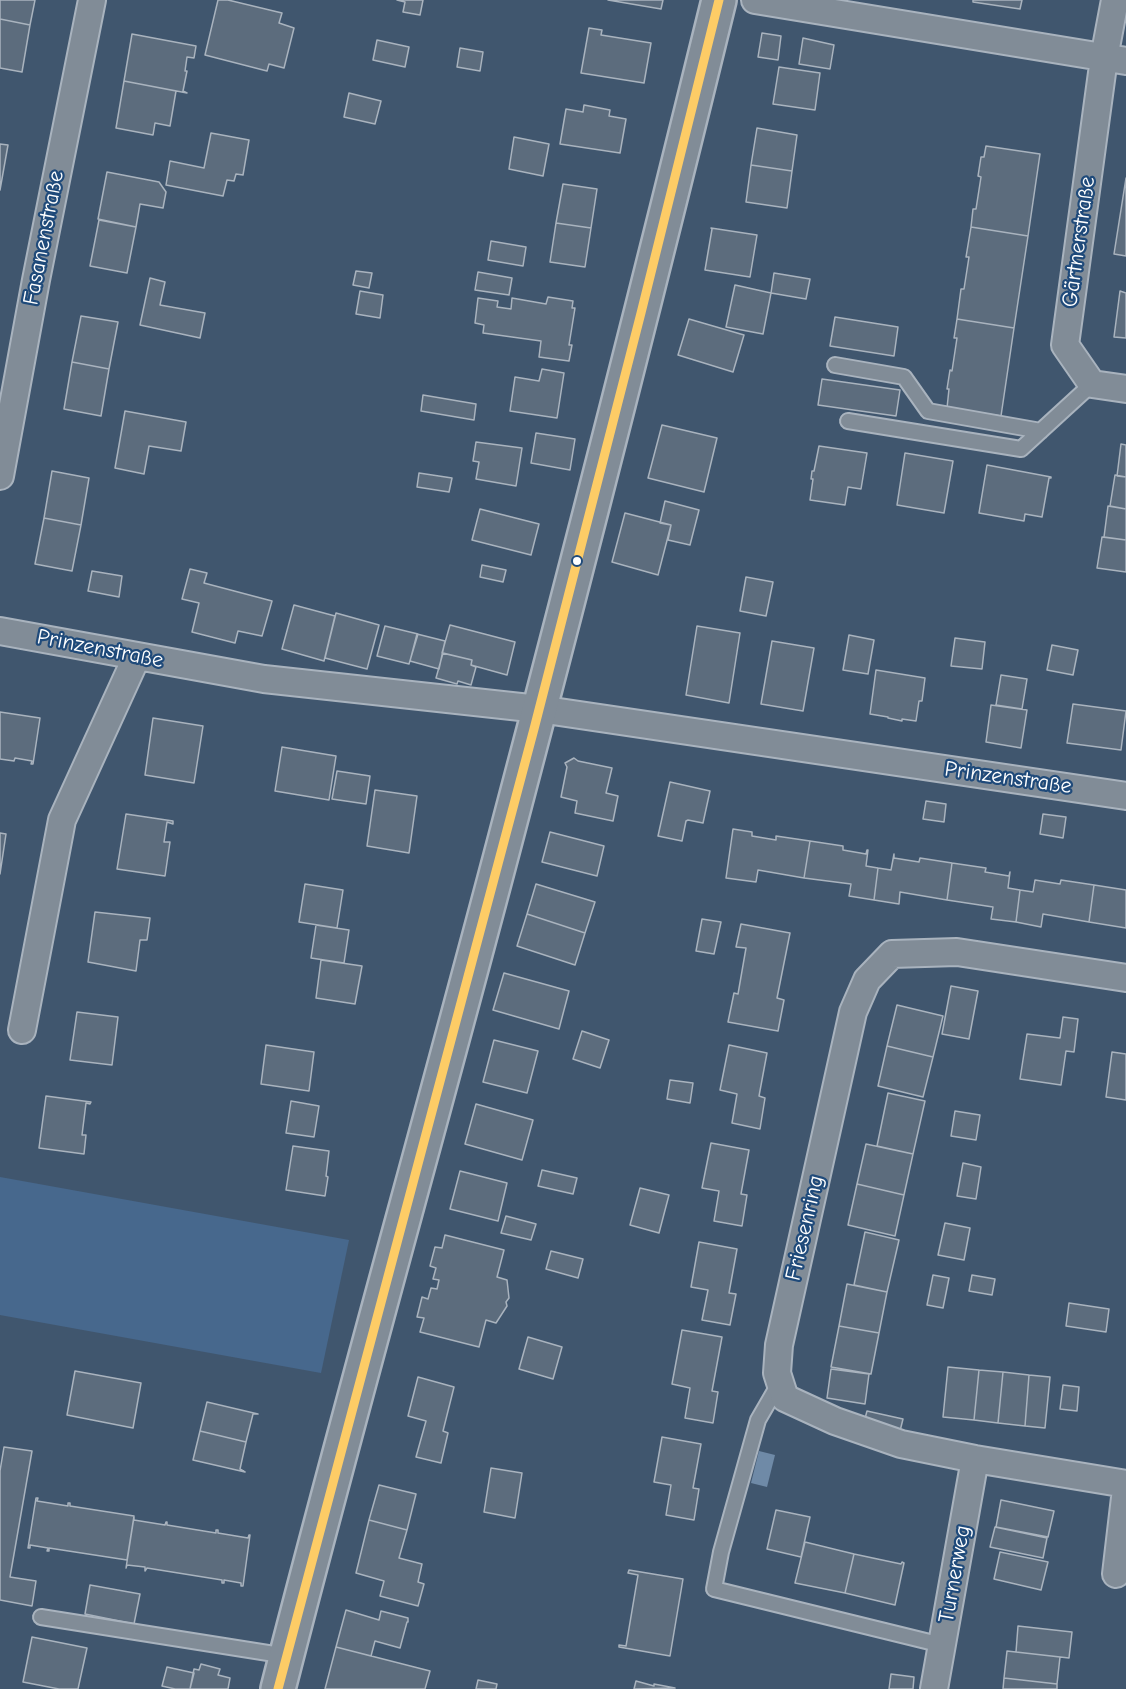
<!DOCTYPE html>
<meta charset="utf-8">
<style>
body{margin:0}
canvas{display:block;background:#40566e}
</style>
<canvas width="1126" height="1689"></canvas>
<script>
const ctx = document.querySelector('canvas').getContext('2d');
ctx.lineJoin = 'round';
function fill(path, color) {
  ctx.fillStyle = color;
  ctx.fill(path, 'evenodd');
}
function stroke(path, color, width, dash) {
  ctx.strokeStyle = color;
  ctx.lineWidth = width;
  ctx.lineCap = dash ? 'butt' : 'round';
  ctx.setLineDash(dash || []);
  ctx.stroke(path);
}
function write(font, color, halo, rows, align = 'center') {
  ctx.font = font + ' "Comic Neue",sans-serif';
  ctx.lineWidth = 4.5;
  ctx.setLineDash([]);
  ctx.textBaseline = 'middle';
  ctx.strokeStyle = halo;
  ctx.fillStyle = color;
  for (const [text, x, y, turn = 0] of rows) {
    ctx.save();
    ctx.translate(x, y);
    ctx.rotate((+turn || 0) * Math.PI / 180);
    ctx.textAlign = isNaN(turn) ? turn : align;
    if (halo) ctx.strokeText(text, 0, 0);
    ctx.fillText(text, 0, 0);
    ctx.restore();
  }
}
fill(new Path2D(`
 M0 1177 349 1240 321 1373 0 1315Z`), '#47688d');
fill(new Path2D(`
 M759 1451 775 1455 767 1487 751 1483Z`), '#6f8aa7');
const building = new Path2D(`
 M0 0H35L30 25 0 19Z
 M218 0H228L282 13 279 23 294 28 284 68 269 64 267 71 205 55Z
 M397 0H423L420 15 403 12 405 2Z
 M608 0H663L661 9Z
 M973 0H1022L1020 9 973 2Z
 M0 19 30 25 22 72 0 68Z
 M589 28 602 30 601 35 651 43 644 83 581 73Z
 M762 33 781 36 778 60 758 57Z
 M132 34 196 46 194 58 187 57 185 71H187L183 91 187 93 124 81Z
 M803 38 834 45 830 69 799 64Z
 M377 40 409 47 405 67 373 60Z
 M460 48 483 52 480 71 457 67Z
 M779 67 820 73 815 110 773 104Z
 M124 81 176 91 170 126 155 123 153 135 116 128Z
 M349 93 381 101 375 124 344 117Z
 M584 105 610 110 609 116 626 119 620 153 560 144 566 109 583 112Z
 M757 128 797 135 792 171 751 165Z
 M211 133 249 140 243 175 236 174 234 181 227 180 223 196 166 185 170 161 204 168Z
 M514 137 549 144 543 176 509 169Z
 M0 144 8 145 0 190Z
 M986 146 1040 154 1028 236 971 227 973 209H976L981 177 978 176 981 157H984Z
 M751 165 792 171 787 208 746 202Z
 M107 172 159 182 166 192 163 208 140 204 136 227 98 219Z
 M1126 178V256L1114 254Z
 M563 184 597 189 591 228 556 223Z
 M99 220 136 227 127 273 90 266Z
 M556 223 591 228 585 267 550 262Z
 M971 227 1028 236 1014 328 957 319 961 289H964L969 257H966Z
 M711 228 757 235 750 277 705 270 712 229Z
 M491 241 526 247 523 266 488 260Z
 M356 271 372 273 369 288 353 285Z
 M478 272 512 278 509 295 475 290Z
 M774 273 810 279 806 299 771 293Z
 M150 278 165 282 160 305 205 313 200 338 140 325Z
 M735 285 771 293 763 334 726 327Z
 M360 291 383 295 380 318 356 314Z
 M1120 291 1126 293V338L1114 337Z
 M548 297 573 301 572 308H575L569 345H572L569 361 539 357 541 341 483 333 484 325 475 323 478 298 498 301 497 307 511 309 512 298 546 304Z
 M81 316 118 322 109 369 72 362Z
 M835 317 898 327 894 356 830 346Z
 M689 319 744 335 733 372 678 355Z
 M957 319 1014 328 1001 416 947 408 949 389H947L950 370 952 371 957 338H954Z
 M72 362 109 369 101 416 64 409Z
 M542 369 564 373 557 418 510 411 515 377 539 381Z
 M822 379 900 390 896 416 818 405Z
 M423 395 476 404 474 420 421 411Z
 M125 411 186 422 181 451 149 446 144 474 115 468Z
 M662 425 717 438 704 492 648 478Z
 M536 433 575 439 570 470 531 463Z
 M476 442 522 448 516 486 476 479 479 462 473 461Z
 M1121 444 1126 445V477L1117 476Z
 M819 446 867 453 861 489 848 487 845 505 810 500 813 479H811L812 471H814Z
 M905 453 953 461 944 513 897 505Z
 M987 465 1051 477V478H1049L1042 517 1025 514 1024 521 979 513Z
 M52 471 89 478 81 525 44 518Z
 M419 473 452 478 449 492 417 487Z
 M1115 475 1126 477V509L1110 506Z
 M665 501 699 510 690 545 668 540 671 525 660 523Z
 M1108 506 1126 509V540L1104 537Z
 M480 509 539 524 531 555 472 540Z
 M625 513 671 525 658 575 612 562Z
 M44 518 81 525 72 571 35 564Z
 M1102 537 1126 540V572L1097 568Z
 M482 565 506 570 503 582 480 577Z
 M190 569 207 573 204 583 272 601 262 636 238 631 235 643 192 632 199 603 182 599Z
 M92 571 122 576 119 597 88 591Z
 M746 577 773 582 766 616 740 611Z
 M294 605 335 616 324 661 282 649Z
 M336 613 379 625 367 669 325 658Z
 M450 625 515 642 507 675 471 665 472 660 442 653Z
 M385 626 418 634 409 664 377 656Z
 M697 626 740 633 729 703 686 695Z
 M417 634 445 641 439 669 410 661Z
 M849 635 874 640 868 674 843 670Z
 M955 638 985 642 982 669 951 666Z
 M772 641 814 648 803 711 761 704Z
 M1052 645 1078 650 1073 675 1047 670Z
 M443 653 472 660 471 665 476 667 471 685 458 681 457 684 436 678Z
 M876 670 925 678 922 701H919L916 721 902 719V721L888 718V717L870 714Z
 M1001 675 1027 679 1022 709 996 705Z
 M1073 704 1126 711 1121 750 1067 743Z
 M991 705 1027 710 1021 748 986 742Z
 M0 712 40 718 33 764H31L32 761 15 758 14 761 0 759Z
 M153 718 203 726 194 783 145 775Z
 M282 747 336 756 329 800 275 791Z
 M574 758 578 761 612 768 606 793 618 796 613 821 575 813 577 801 561 797 567 767 565 763Z
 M337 771 370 776 366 804 332 799Z
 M670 782 710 791 703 823 688 820 686 821 682 841 658 836Z
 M375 790 417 796 409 853 367 846Z
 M926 801 946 804 944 822 923 819Z
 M126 814 173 821V824L167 822 164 842H170L165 876 117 869Z
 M1043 814 1066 817 1063 838 1040 834Z
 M733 829 752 832V836L776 840V836L810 841 804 878 758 870 756 882 726 878Z
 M550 832 604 846 597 876 542 862Z
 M0 833 6 834 0 874Z
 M810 841 843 846V850L866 854 867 850H868L866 866 878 868 874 900 849 896 851 884 804 878Z
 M894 854V858L919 862 920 858 952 863 947 900 900 892 899 904 874 900 878 868 891 870Z
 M952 863 986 868 985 872 1009 876 1010 872 1008 888 1020 890 1016 922 991 919 993 907 947 900Z
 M1035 880 1060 884 1061 880 1094 885 1089 922 1043 914 1041 927 1016 922 1020 890 1033 892Z
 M305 884 343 890 337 928 299 922Z
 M536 884 595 902 585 933 527 914Z
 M1094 885 1126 890V928L1089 922Z
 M95 912 150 918 147 940H140L136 971 88 962Z
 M527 914 585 933 575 965 517 946Z
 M702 919 721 922 714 954 696 951Z
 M741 924 790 933 777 998 784 1000 778 1031 728 1022 734 993 738 994 746 948 736 947Z
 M316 925 349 930 344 963 311 958Z
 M321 960 362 966 355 1004 316 998Z
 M504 973 569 991 559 1029 493 1010Z
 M951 986 978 991 969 1039 942 1034Z
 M897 1005 943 1016 933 1057 887 1046Z
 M77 1012 118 1017 112 1065 70 1060Z
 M1063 1017 1078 1019 1074 1052 1066 1051 1061 1085 1020 1079 1027 1034 1060 1038Z
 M582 1031 609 1040 600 1068 573 1059Z
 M494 1040 538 1051 527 1093 483 1082Z
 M266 1045 314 1052 309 1091 261 1084Z
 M729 1045 767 1053 759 1096 765 1098 760 1129 732 1123 737 1094 720 1090Z
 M887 1046 933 1057 923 1097 878 1086Z
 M1112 1052 1126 1054V1100L1106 1097Z
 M670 1080 693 1083 690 1103 667 1099Z
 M888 1093 925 1101 913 1154 877 1146Z
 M46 1096 91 1102 90 1104 86 1103 82 1135H86L84 1154 39 1148Z
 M291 1101 319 1106 314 1137 286 1133Z
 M476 1104 533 1120 522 1160 465 1144Z
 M955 1111 980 1115 976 1140 951 1136Z
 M711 1143 749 1150 741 1194 747 1195 742 1226 714 1221 719 1191 702 1188Z
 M866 1144 913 1154 904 1195 857 1184Z
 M293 1146 329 1151 326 1176 328 1177 325 1196 286 1190Z
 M963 1163 981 1167 976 1199 957 1196Z
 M542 1170 577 1178 573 1194 538 1186Z
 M460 1171 507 1183 498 1221 450 1209Z
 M857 1184 904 1195 895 1236 848 1225Z
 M640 1188 669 1195 659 1233 630 1225Z
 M506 1216 536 1224 531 1240 501 1233Z
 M945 1223 970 1228 964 1260 938 1255Z
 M865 1232 899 1240 887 1292 854 1285Z
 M445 1235 504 1250 497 1277 507 1280 509 1298 506 1302 507 1306 496 1323 486 1320 479 1347 420 1332 424 1318 417 1317 422 1297 428 1299 431 1288 437 1289 439 1280 433 1279 436 1268 430 1266 435 1247 442 1248Z
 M699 1242 737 1249 729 1293 736 1294 730 1325 702 1320 708 1290 691 1287Z
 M551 1251 583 1259 578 1278 546 1269Z
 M933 1275 949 1278 943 1308 927 1305Z
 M972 1275 995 1279 992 1295 969 1291Z
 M847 1284 887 1292 879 1333 839 1326Z
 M1069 1303 1109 1309 1106 1332 1066 1326Z
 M839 1326 879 1333 871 1374 831 1367Z
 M682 1330 722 1337 712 1391 718 1392 713 1423 685 1418 690 1388 672 1384Z
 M528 1337 562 1347 553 1379 519 1369Z
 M948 1367 979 1370 974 1420 943 1417Z
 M831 1369 869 1374 865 1404 827 1398Z
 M979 1370 1003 1372 998 1423 974 1420Z
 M75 1371 141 1383 133 1428 67 1415Z
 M1003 1372 1029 1375 1025 1426 998 1423Z
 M1029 1375 1050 1377 1045 1428 1025 1426Z
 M418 1377 454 1387 443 1431 448 1433 441 1463 416 1457 426 1421 408 1416Z
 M1063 1385 1079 1387 1077 1411 1060 1409Z
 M207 1402 258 1414H253L246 1442 200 1431Z
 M867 1411 903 1419 899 1435 863 1426Z
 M200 1431 246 1442 240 1469 245 1472 193 1460Z
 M662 1437 701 1444 693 1488 699 1489 694 1520 666 1515 671 1485 654 1482Z
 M4 1447 32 1451 10 1577 36 1581 32 1606 0 1600V1471Z
 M491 1468 522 1473 515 1518 484 1512Z
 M379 1485 416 1494 407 1530 369 1520Z
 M36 1498H38L37 1501 68 1506V1503H70V1506L134 1516 127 1560 49 1548V1551H47L48 1548 30 1545V1548H28Z
 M1001 1500 1054 1511 1048 1537 996 1527Z
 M776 1510 810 1517 801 1557 767 1549Z
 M134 1517V1520L165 1525 166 1522H167V1525L216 1533V1530H218V1533L248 1538 249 1535H250L243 1586H241V1583L224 1580V1583H222V1580L147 1568 145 1571V1567L127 1565 126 1568Z
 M369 1520 407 1530 399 1558 422 1564 418 1582 424 1584 418 1606 380 1596 384 1581 356 1573Z
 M995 1527 1047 1538 1043 1558 990 1547Z
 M805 1542 854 1554 845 1593 795 1583Z
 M1000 1552 1048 1562 1041 1590 994 1579Z
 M854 1554 901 1564 902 1562 904 1563 895 1605 845 1593Z
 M629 1570 683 1579 670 1656 619 1647V1645L626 1646 638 1575 628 1573Z
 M90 1585 140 1594 134 1624 85 1614Z
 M346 1610 379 1620 381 1611 408 1618V1622H407L400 1648 375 1641 371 1656 336 1647Z
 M1018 1626 1072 1632 1069 1658 1016 1652Z
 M32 1637 87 1648 78 1689H59L23 1682Z
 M336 1647 430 1671 425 1689H325Z
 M1007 1651 1060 1657 1057 1684 1004 1678Z
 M201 1664 220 1669 218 1675 230 1678 228 1689H190L194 1669 199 1670Z
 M167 1667 194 1673 190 1689H175L162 1686Z
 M891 1674 914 1677 913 1689H889Z
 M1004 1678 1057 1684V1689H1003Z
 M478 1680 497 1684 496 1689H476Z
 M636 1681 654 1686V1684L675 1688 634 1689Z`);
fill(building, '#5c6c7d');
stroke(building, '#a9b3be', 1.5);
const service = new Path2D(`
 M835 365 904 377 928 411 1041 431
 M848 421 1021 449 1092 384
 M780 1382 758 1420 721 1552 714 1589 942 1645
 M41 1617 287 1656`);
const minor = new Path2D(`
 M755 0 1126 61
 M1115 0 1104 58 1065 345 1092 384 1126 389
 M0 476 36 280 92 0
 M0 631 264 679 539 709 1126 796
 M1126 978 957 952 892 954 867 980 853 1012 779 1345 777 1373 785 1398 835 1421 901 1444 975 1459 1126 1484
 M22 1030 62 820 137 656
 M1116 1574 1126 1489
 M934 1689 975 1459`);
const tertiary = new Path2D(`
 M278 1689C351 1403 432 1119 507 833 580 556 651 278 719 0`);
stroke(service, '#a9b3be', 18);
stroke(minor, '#a9b3be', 30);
stroke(tertiary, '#a9b3be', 38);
stroke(service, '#818c97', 14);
stroke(minor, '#818c97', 26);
stroke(tertiary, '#818c97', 33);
stroke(new Path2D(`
 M278 1689 534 729 641 313 719 0`), '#fdcc66', 9);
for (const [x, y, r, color] of [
 [577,561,5,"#fff"]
]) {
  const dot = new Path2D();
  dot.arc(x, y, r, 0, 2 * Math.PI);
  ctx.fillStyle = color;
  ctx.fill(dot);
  stroke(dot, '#1f4a7a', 2);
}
write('22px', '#fff', '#1f4a7a', [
 ["Fasanenstraße",44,238,-79],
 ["Gärtnerstraße",1079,242,-82],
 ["Prinzenstraße",100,649,11],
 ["Prinzenstraße",1008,778,8],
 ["Friesenring",805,1228,-77],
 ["Turnerweg",955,1574,-80]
]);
</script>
